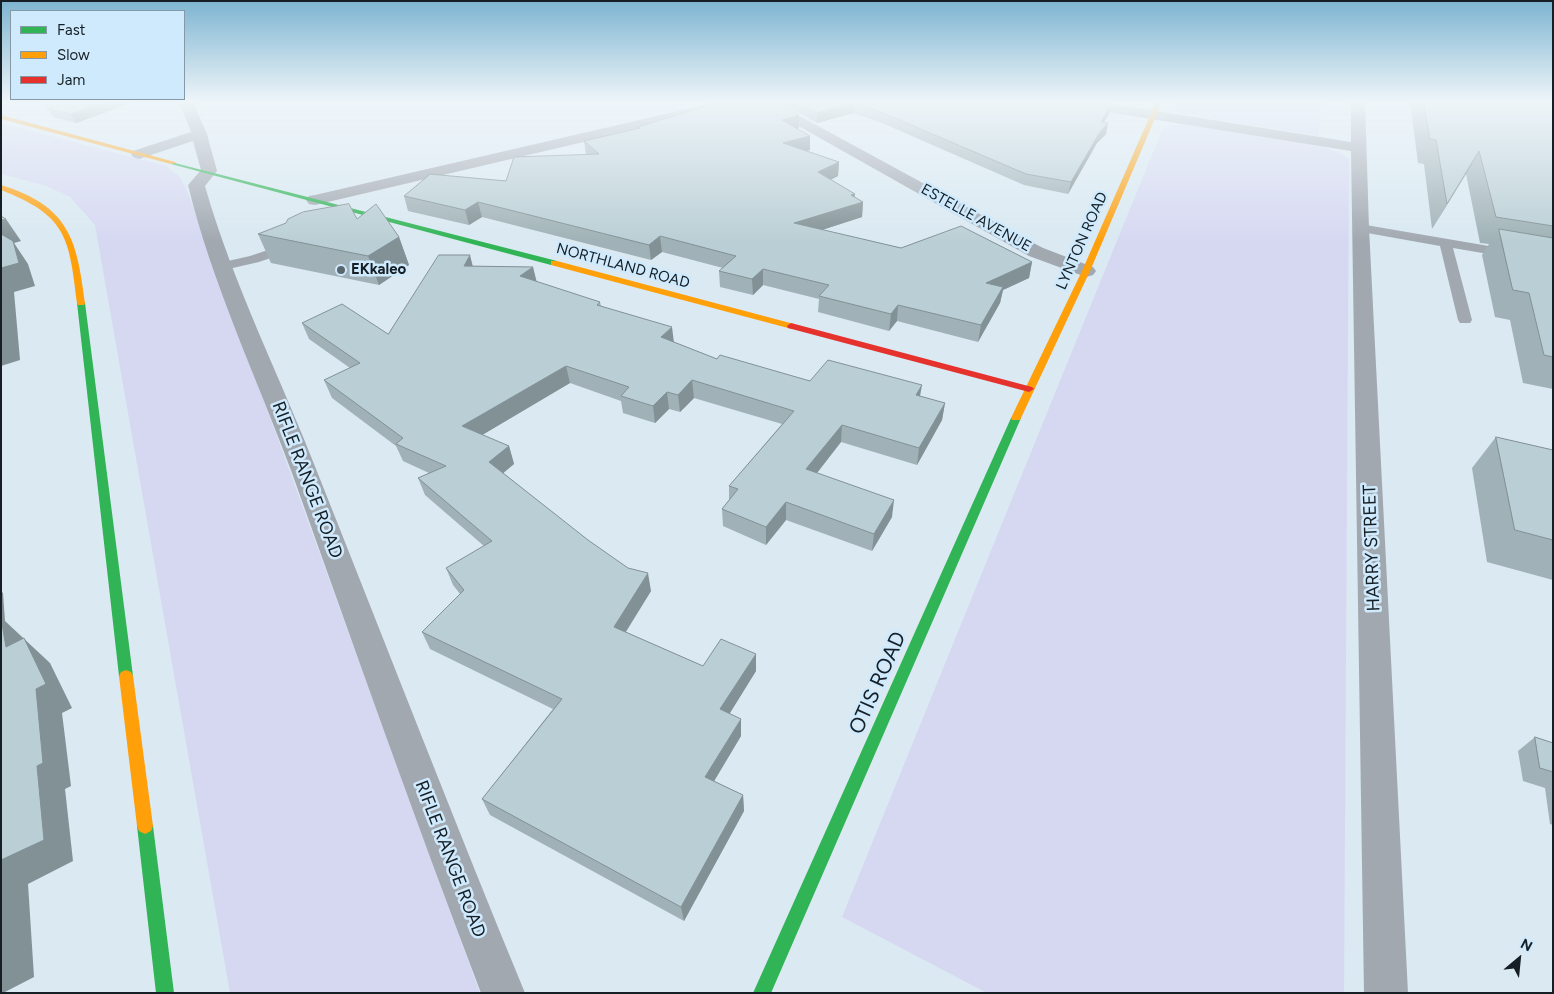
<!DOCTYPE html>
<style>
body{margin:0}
#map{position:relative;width:1554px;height:994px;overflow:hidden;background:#dae9f2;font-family:Figtree,sans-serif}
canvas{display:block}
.frame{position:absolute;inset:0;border:2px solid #151f25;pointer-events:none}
.legend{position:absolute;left:10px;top:10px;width:175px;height:90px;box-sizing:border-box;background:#d0eafd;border:1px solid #8599a7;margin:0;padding:6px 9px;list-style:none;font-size:15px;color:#151f25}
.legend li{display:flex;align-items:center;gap:10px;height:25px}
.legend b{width:25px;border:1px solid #8599a7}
.north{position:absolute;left:1494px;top:934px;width:50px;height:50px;-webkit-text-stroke:4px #d0eafd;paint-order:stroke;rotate:28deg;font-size:14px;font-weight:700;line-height:20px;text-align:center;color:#151f25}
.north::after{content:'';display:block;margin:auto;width:18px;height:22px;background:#151f25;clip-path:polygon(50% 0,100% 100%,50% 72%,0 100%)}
</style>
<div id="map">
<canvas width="1554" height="994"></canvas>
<div class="frame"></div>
<ul class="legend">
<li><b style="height:6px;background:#30b455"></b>Fast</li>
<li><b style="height:6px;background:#ff9f0a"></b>Slow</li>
<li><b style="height:6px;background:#e5322d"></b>Jam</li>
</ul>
<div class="north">N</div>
</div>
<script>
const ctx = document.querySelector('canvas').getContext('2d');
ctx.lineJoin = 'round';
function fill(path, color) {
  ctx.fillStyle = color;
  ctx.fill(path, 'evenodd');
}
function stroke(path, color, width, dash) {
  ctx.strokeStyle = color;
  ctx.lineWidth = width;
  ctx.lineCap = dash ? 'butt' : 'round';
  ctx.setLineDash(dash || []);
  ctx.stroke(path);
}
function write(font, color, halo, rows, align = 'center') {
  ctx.font = font + ' Figtree,sans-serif';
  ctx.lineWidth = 5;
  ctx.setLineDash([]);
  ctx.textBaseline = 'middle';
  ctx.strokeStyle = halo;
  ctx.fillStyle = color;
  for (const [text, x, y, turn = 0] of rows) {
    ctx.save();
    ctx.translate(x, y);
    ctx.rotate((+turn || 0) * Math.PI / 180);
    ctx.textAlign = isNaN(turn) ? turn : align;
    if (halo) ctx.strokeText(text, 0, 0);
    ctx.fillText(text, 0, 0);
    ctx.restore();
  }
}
fill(new Path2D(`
 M1175 102H1321L1319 136 1183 114 1176 110Z
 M1 123 166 166 180 177 189 195 480 993H230L95 225 70 197 44 185 1 174Z
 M1172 125H1187C1219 130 1330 140 1349 159L1344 993H987L842 917 1162 130Z`), '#d6d8f2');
fill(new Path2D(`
 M1360 224 1553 257V265L1453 248 1472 320 1470 323H1460L1458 320 1440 246 1356 231 1354 228Z
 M292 242 297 243 298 246 297 249 259 262 224 270 217 266 219 263 250 256Z`), '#a2a8b0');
fill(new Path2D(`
 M179 102H193L207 134 217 171 205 186C233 285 281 378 318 474 387 647 454 821 525 993H481C415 820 354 647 292 473 257 378 212 284 188 185L201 170 193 141 139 159 133 157 131 154 133 151 191 132Z
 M717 102H744L737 106 315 205 309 204 306 200 309 196 315 195Z
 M756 102H774L1022 237 1043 248 1093 267 1096 271 1093 275 1086 277 1029 256Z
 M1063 102H1100L1351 142V102H1365L1369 228 1408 993H1364L1351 151 1070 106Z`), '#a2a8b0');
fill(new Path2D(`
 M171 162 557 261 558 263 551 265 171 164Z
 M81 300 85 303 133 676 131 680 126 682 121 680 119 676 77 303Z
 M1016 415 1021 418 771 993H753L1011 418Z
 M145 818 151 821 153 826 174 993H156L137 826 139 821Z`), '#30b455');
fill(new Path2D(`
 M1156 102H1162L1090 271 1021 418 1020 420H1012L1011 418 1082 271Z
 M1 115 175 162 176 163 171 164 1 119Z
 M1 185C69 206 77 239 85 303L84 305H78L77 303C69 237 67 216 1 190Z
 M551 261H557L794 324 795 326 791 329 788 328 551 265Z
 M126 670 131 672 133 676 153 826 151 831 145 834 139 831 137 826 119 676 121 672Z`), '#ff9f0a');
fill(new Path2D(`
 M791 323 1032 387 1034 389 1029 392 788 328 787 326Z`), '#e5322d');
fill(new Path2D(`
 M47 102H134L76 123 53 117 48 109Z
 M779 102H1103L1111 104 1109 114 1104 122 1108 123 1106 134 1097 143 1068 194 1024 185 882 123 853 113 817 123Z
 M1410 102H1553V389L1523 383 1510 320 1495 317 1482 255 1489 244 1480 243 1466 174 1432 229 1424 164 1418 163Z
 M639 127 799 128 797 129 810 136V150L807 151 839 162 838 176 831 180 854 197 863 202 862 217 822 230 901 248 1032 262 1029 278 1003 290 1000 303 978 342 897 321 889 331 818 312 819 299 763 285 753 295 720 287 719 271 723 268 662 252 651 260 482 217 469 225 408 211 404 196 428 176 506 181 586 155 584 141 639 129Z
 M357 219 399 237 409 265 379 285 271 263 258 234Z
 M473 266 533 267 536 282 600 302 601 306 674 342 717 359 810 381 920 396 945 403 942 420 917 465 841 442 817 473 892 517 872 551 786 520 766 545 723 526 722 509 729 500V486L782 424 694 398 680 412 669 409 655 423 623 413 621 401 570 383 482 435 509 446 514 464 503 473 651 591 626 632 703 666 756 654V671L729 714 741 736 714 781 743 795 744 811 684 921 490 815 482 799 553 709 430 649 422 632 460 594 453 585 446 568 484 546 425 495 418 478 429 473 403 461 396 446 332 398 324 380 350 368 309 339 302 323 388 334Z
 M1496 437 1553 450V580L1487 562 1472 468Z
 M1535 737 1553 743V825L1550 824 1545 788 1523 781 1518 751Z`), '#a0b2b7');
fill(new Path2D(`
 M105 102H134L76 123 71 114Z
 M854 102 853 113 817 123V113Z
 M1111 104 1109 114 1098 132 1101 122Z
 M799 115V128L782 133V120Z
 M1108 123 1106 134 1097 143 1068 194 1071 182 1100 132Z
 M810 136V150L783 157V143Z
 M1479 151 1466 174 1432 229 1447 204Z
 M839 162 838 176 817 186 818 172Z
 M855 194 854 205 863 202 862 217 794 239V223L851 195Z
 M478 202 482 217 469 225 465 210Z
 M6 219 21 241 14 243 28 264 35 286 14 292 20 360 1 366V220Z
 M660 236 662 252 651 260 649 245Z
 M399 237 409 265 379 285 368 256Z
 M470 255 474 271 464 266Z
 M1032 262 1029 278 1003 290 1000 303 978 342 981 325 986 283Z
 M533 267 537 283 520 276Z
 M763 269V285L753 295 752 279Z
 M898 305 897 321 889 331 891 314Z
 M672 327 674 343 661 337Z
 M566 366 570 383 467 444 462 426Z
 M692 380 694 398 680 412 678 395Z
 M922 385 919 402 916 395Z
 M667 392 669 409 655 423 653 406Z
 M945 403 942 420 917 465 919 448Z
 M842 425 841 442 806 487V469Z
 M509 446 514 464 495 480 489 462Z
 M894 500 892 517 872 551 874 534Z
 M786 502V520L766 545V527Z
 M648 573 651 591 618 644 614 627Z
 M1 591 3 593 5 621 50 663 72 708 62 713 71 786 65 789 73 861 28 884 34 977 3 993H1V860L37 766 33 672 1 645Z
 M756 654V671L722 726 720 709Z
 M741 719V736L707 793 705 777Z
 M743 795 744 811 684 921 681 907Z`), '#829195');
const building = new Path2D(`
 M47 102H105L71 114 48 109Z
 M720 102H776L799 115 782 120 810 136 783 143 839 162 818 172 855 194 851 195 863 202 794 223 901 248 961 226 1032 262 986 283 1003 287 981 325 898 305 891 314 819 296 829 285 763 269 752 279 719 271 736 256 660 236 649 245 478 202 465 210 404 196 428 176 429 174 506 181 514 157 599 154 584 141 640 128 639 127Z
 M798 102H1103L1111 104 1101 122 1108 123 1100 132 1071 182 1026 174 883 113 854 102 817 113Z
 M1424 102H1553V226L1496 217 1479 151 1447 204 1436 140 1430 139Z
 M349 204 357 219 376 204 399 237 368 256 258 234 286 223 288 219 303 212Z
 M1 216 6 219 1 220Z
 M1499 229 1553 238V357L1544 355 1529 293 1513 290Z
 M1 234 13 241 19 263 1 268Z
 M439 255H470L464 266 533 267 520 276 600 302 597 305 672 327 661 337 717 359 720 355 810 381 828 360 922 385 916 395 945 403 919 448 842 425 806 469 894 500 874 534 786 502 766 527 722 509 738 489 729 486 794 411 692 380 678 395 667 392 653 406 621 396 629 387 566 366 462 426 509 446 489 462 588 540 628 568 648 573 614 627 703 666 721 639 756 654 720 709 741 719 705 777 743 795 681 907 482 799 562 699 422 632 464 590 446 568 492 541 418 478 446 466 396 444 403 438 324 380 360 363 302 323 342 304 388 334Z
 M1496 437 1553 450V540L1515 530Z
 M1 618 6 647 24 638 46 684 36 689 43 763 37 766 44 840 1 860Z
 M1535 737 1553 743V772L1540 768Z`);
fill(building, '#bacfd5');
stroke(building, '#829195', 1);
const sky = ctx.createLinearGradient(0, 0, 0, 242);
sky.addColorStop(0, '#7db4d1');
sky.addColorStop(0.42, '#eef5f9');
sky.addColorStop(1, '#eef5f900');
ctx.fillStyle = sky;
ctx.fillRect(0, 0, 1554, 242);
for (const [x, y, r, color] of [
 [341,270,5,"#5a666d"]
]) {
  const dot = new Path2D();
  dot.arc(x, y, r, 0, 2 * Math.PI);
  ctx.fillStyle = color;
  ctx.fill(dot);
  stroke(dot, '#d0eafd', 2);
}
write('15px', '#151f25', '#d0eafd', [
 ["ESTELLE AVENUE",976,218,29],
 ["LYNTON ROAD",1082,241,-66],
 ["NORTHLAND ROAD",623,266,15]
]);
write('bold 15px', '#151f25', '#d0eafd', [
 ["EKkaleo",351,270]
], 'left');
write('18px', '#151f25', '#d0eafd', [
 ["RIFLE RANGE ROAD",307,480,69],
 ["HARRY STREET",1372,548,-92],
 ["RIFLE RANGE ROAD",450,859,69]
]);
write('21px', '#151f25', '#d0eafd', [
 ["OTIS ROAD",878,683,-66]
]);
</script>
